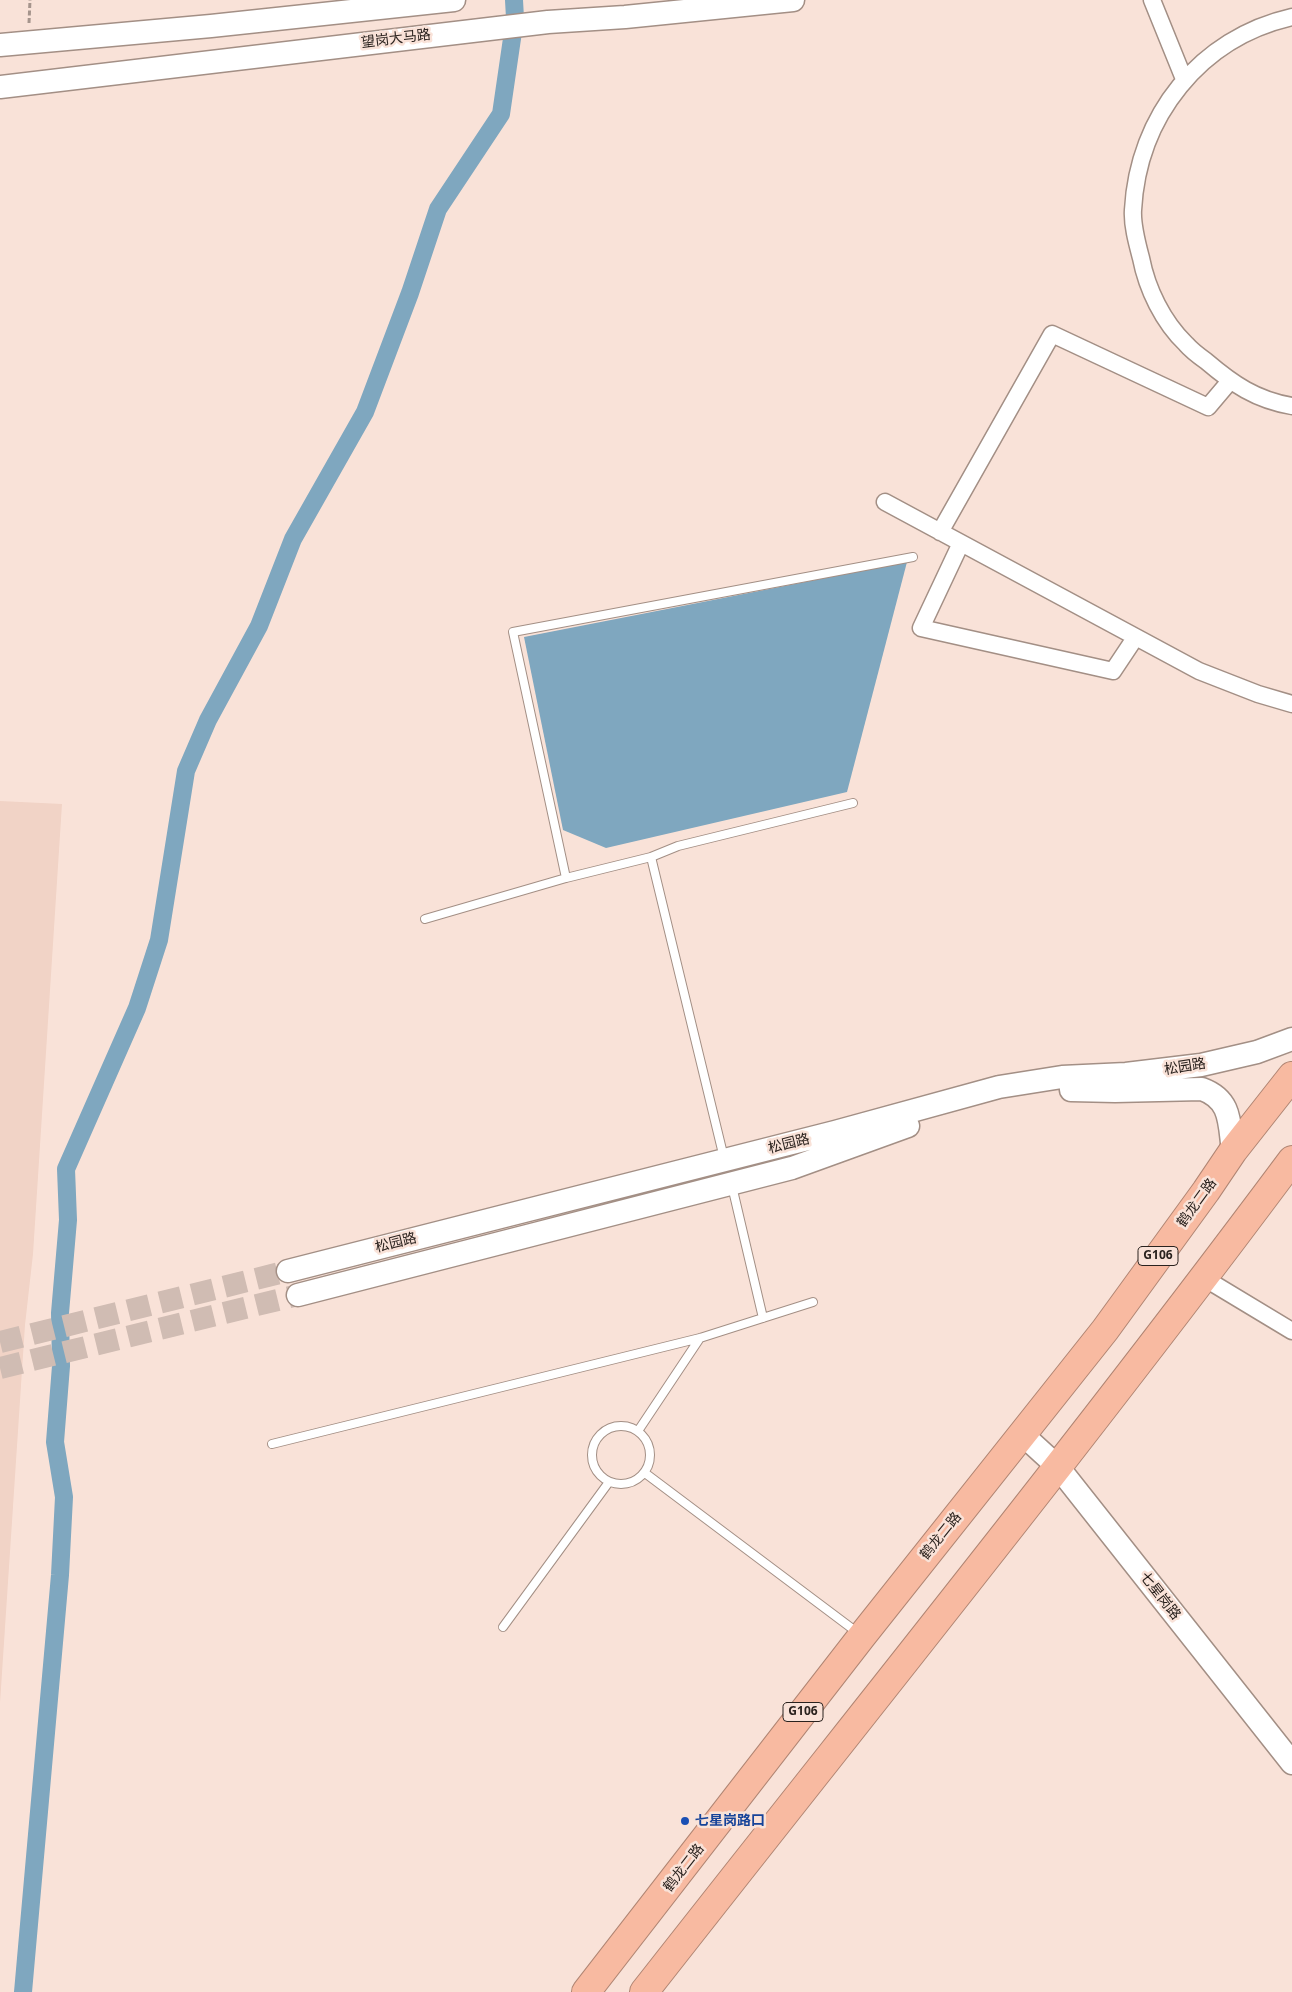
<!DOCTYPE html>
<meta charset="utf-8">
<style>
body{margin:0}
canvas{display:block;background:#f9e2d8}
</style>
<canvas width="1292" height="1992"></canvas>
<script>
const ctx = document.querySelector('canvas').getContext('2d');
ctx.lineJoin = 'round';
function fill(path, color) {
  ctx.fillStyle = color;
  ctx.fill(path, 'evenodd');
}
function stroke(path, color, width, dash) {
  ctx.strokeStyle = color;
  ctx.lineWidth = width;
  ctx.lineCap = dash ? 'butt' : 'round';
  ctx.setLineDash(dash || []);
  ctx.stroke(path);
}
function write(font, color, halo, rows, align = 'center') {
  ctx.font = font + ' "Noto Sans","Noto Sans SC",sans-serif';
  ctx.lineWidth = 5;
  ctx.setLineDash([]);
  ctx.textBaseline = 'middle';
  ctx.strokeStyle = halo;
  ctx.fillStyle = color;
  for (const [text, x, y, turn = 0] of rows) {
    ctx.save();
    ctx.translate(x, y);
    ctx.rotate((+turn || 0) * Math.PI / 180);
    ctx.textAlign = isNaN(turn) ? turn : align;
    if (halo) ctx.strokeText(text, 0, 0);
    ctx.fillText(text, 0, 0);
    ctx.restore();
  }
}
fill(new Path2D(`
 M0 801 62 804 33 1254 25 1325 0 1703Z`), '#f1d3c6');
fill(new Path2D(`
 M907 562 847 792 606 848 563 830 524 637Z`), '#7fa7bf');
stroke(new Path2D(`
 M23 1992 60 1575 64 1497 55 1442 61 1366 60 1313 68 1220 66 1169 137 1008 159 940 186 771 208 720 259 626 293 539 365 412 410 293 438 209 501 114 515 18 514 0`), '#7fa7bf', 18);
stroke(new Path2D(`
 M0 1342 288 1271
 M0 1368 298 1295`), '#d0bcb3', 22, [22, 11]);
const lane = new Path2D(`
 M651 857 724 1158
 M566 878 513 632 913 557
 M425 919 566 878 651 857 678 846 853 803
 M732 1186 763 1318
 M592 1455a29 29 0 1 1 58 0a29 29 0 1 1-58 0Z
 M638 1431 700 1338
 M272 1444 700 1338 813 1302
 M645 1473 858 1633
 M503 1627 609 1482`);
const street = new Path2D(`
 M1152 0 1184 79
 M1292 17C1200 38 1138 116 1133 210 1132 225 1137 243 1141 258 1147 289 1163 322 1186 344 1192 351 1199 356 1206 361 1233 384 1256 400 1292 406
 M885 502 1199 671 1258 694 1292 704
 M940 532 1052 334 1208 407 1230 381
 M961 543 921 628 1113 671 1135 638
 M1204 1278 1292 1331`);
const secondary = new Path2D(`
 M0 45 211 26 454 0
 M0 87 548 22 625 17 793 0
 M1071 1090 1115 1091 1202 1089C1232 1100 1229 1123 1233 1151
 M288 1271 835 1132 999 1087 1062 1077 1126 1074 1201 1065 1257 1052 1292 1039
 M298 1295 792 1168 908 1126
 M1023 1435 1058 1467 1292 1763`);
const highway = new Path2D(`
 M586 1992 862 1636 1105 1330 1206 1191 1233 1151 1292 1076
 M644 1992C861 1715 1082 1442 1292 1160`);
stroke(lane, '#a38f85', 10);
stroke(street, '#a38f85', 19);
stroke(secondary, '#a38f85', 25);
stroke(highway, '#b08573', 30);
stroke(new Path2D(`
 M29 23 30 0`), '#a5948c', 3, [5, 2.5]);
stroke(lane, '#fff', 8);
stroke(street, '#fff', 16);
stroke(secondary, '#fff', 22);
stroke(highway, '#f8baa1', 28);
for (const [x, y, r, color] of [
 [685,1821,5,"#1a4fb4"]
]) {
  const dot = new Path2D();
  dot.arc(x, y, r, 0, 2 * Math.PI);
  ctx.fillStyle = color;
  ctx.fill(dot);
  stroke(dot, '#f9e2d8', 2);
}
for (const [x, y, w] of [
 [1158,1256,40],
 [803,1712,40]
]) {
  const box = new Path2D();
  box.roundRect(x - w / 2, y - 9.5, w, 19, 4);
  ctx.fillStyle = '#f9e2d8';
  ctx.fill(box);
  stroke(box, '#2a221e', 1);
}
write('bold 12px', '#2a221e', null, [
 ["G106",1158,1256],
 ["G106",803,1712]
]);
write('14px', '#2a221e', '#f9e2d8', [
 ["望岗大马路",396,39,-7],
 ["松园路",1185,1067,-9],
 ["松园路",789,1144,-14],
 ["鹤龙二路",1197,1203,-54],
 ["松园路",396,1243,-14],
 ["鹤龙二路",941,1536,-51],
 ["七星岗路",1160,1596,52],
 ["鹤龙二路",684,1868,-52]
]);
write('bold 14px', '#164399', '#f9e2d8', [
 ["七星岗路口",695,1821]
], 'left');
</script>
